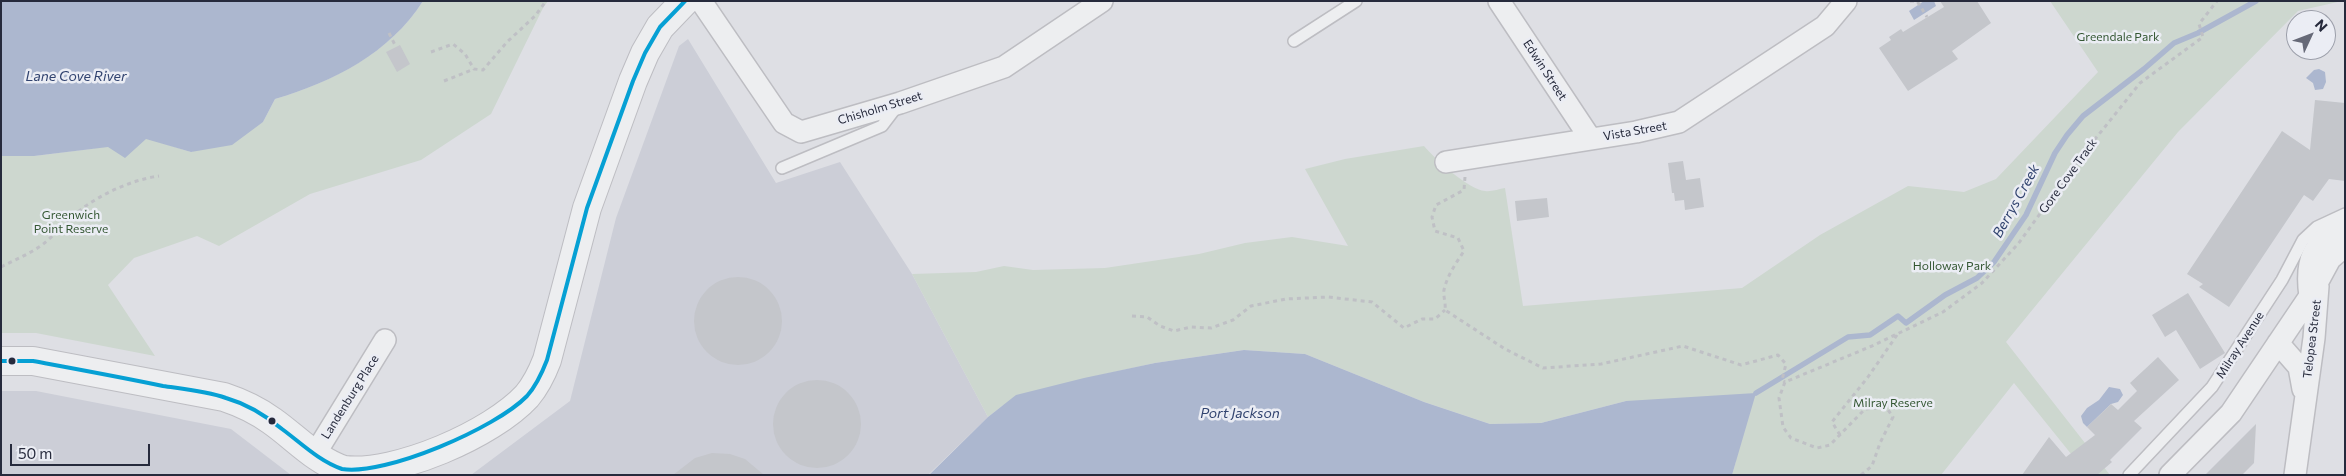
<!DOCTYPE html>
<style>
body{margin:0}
#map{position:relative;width:2346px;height:476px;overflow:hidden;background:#dedfe4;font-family:Commissioner,sans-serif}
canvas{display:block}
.frame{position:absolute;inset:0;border:2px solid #262a3c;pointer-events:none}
.north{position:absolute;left:2286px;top:10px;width:50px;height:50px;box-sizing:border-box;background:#ebedf4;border:1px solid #9c9faa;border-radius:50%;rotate:47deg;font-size:14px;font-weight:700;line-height:20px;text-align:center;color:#262a3c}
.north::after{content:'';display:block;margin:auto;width:18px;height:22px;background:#666977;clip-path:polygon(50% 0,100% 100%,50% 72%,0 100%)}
.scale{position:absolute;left:10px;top:444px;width:140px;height:22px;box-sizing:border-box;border:2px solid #262a3c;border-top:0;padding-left:6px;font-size:15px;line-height:18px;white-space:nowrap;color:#262a3c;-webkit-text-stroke:4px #ebedf4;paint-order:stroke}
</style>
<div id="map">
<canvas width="2346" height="476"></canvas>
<div class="frame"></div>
<div class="north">N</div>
<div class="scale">50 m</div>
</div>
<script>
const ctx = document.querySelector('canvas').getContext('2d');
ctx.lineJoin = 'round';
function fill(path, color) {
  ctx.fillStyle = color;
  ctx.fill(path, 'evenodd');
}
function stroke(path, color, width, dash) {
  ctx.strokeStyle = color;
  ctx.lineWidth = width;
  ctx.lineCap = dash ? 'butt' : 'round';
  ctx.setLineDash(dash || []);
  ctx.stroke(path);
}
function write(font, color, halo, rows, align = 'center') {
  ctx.font = font + ' Commissioner,sans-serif';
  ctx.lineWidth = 5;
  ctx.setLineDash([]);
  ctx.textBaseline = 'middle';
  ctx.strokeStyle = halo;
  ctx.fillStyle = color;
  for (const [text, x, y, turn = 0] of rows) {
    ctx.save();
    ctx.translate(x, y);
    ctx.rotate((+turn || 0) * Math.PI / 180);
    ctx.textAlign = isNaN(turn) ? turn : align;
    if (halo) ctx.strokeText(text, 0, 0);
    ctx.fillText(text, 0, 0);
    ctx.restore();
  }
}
fill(new Path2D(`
 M688 39 776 183 840 162 912 274 988 417 928 475H471L570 401 616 218 679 46Z
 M1 391H36L231 429 291 475H1Z`), '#ccced7');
fill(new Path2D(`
 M423 1H548L543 8 491 114 421 160 310 194 219 246 197 236 134 258 108 285 155 356 36 333H1V156H34L90 149 146 138 191 152 263 122 275 99C332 82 390 53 423 1Z
 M2050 1H2342L2298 11 2178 132 2006 342 2110 475H2088L2014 383 1941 475H1732L1736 461 1626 401 1541 423 1490 424 1424 402 1305 354 1244 350 1155 363 1096 376 1002 406 988 417 912 274 976 272 1004 266 1033 270 1105 268 1199 254 1245 243 1292 237 1348 246 1305 169 1345 159 1424 146C1434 158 1469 190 1485 191 1491 192 1499 189 1505 188L1523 306 1742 288 1820 235 1908 186 1964 192 1996 179 2098 72Z`), '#cdd7cf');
fill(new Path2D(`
 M1 1H423C390 53 333 82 275 99L263 122 232 145 191 152 146 139 125 158 108 147 34 156H1Z
 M1924 1H1934L1936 6 1914 20 1909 11Z
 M2314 70 2319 69 2325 72 2326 82 2323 89 2315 90 2313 83 2306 78Z
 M1244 350 1305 354 1424 402 1490 424 1541 423 1626 401 1756 393 1732 475H929L988 417 1016 395 1084 378 1155 363Z
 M2109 387 2120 389 2123 395 2118 402 2111 404 2087 427 2083 423 2081 416 2087 408 2099 400Z`), '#acb7cf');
stroke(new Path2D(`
 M1756 393 1848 337 1870 335 1898 316 1906 323 1945 295 1977 278 1994 262 2026 215 2055 153 2067 135 2083 116 2144 69 2174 43 2198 33 2256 1`), '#acb7cf', 5.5);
fill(new Path2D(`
 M1940 1H1977L1991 23 1952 51 1958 59 1908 91 1879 48 1891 40 1889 37 1901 29 1903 32 1944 7Z
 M400 45 410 64 397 72 386 52Z
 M2315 100 2345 103V181L2329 179 2313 201 2304 195 2229 307 2199 287 2203 284 2187 274 2282 131 2310 150Z
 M1683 161 1686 180 1700 178 1704 207 1685 210 1684 200 1675 201 1674 193H1672L1668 163Z
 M1547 198 1549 217 1517 221 1515 201Z
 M694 321a44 44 0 1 1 88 0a44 44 0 1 1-88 0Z
 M2188 293 2225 353 2200 369 2176 330 2165 337 2152 315Z
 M2158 357 2179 380 2134 421 2142 428 2110 460 2112 462 2097 475H2022L2049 437 2066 457 2095 435 2087 427 2111 404 2118 410 2137 391 2130 383Z
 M773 424a44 44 0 1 1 88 0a44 44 0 1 1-88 0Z
 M2256 424 2254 463 2242 475H2205Z
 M712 453 730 454 745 459 764 475H673L695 458Z`), '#c4c6cb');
const service = new Path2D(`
 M1294 41 1356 1
 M782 168 882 126 898 105
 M2129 475 2212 387 2282 280 2303 240 2317 227 2345 214`);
const minor = new Path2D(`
 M701 1 784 123 801 132 900 103 1004 67 1102 1
 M1499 1 1590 138
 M1446 162 1636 132 1679 122 1825 26 1846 1
 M2310 296C2305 262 2312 241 2345 226
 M2278 343 2299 367 2303 389
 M315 454 385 340
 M2170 475 2231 413 2310 296 2330 259 2345 246
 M2295 475 2314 338 2318 286`);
const tertiary = new Path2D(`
 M1 361H33L224 397C242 403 257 410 272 421 295 437 316 461 344 470 396 476 492 434 527 396 537 384 542 373 547 360L587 208 633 81 645 53 660 27 685 1`);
stroke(service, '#bdbdc2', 14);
stroke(minor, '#bdbdc2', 24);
stroke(tertiary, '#bdbdc2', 30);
stroke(new Path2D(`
 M1910 1H1917L1927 17
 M389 33 396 47
 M431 52 453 44 465 54 474 69 483 70 507 42 535 16 546 1
 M444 81 474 69
 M1465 177 1464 190 1436 205 1432 217 1435 231 1458 238 1464 251C1456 263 1447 276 1444 290 1443 296 1446 303 1445 310L1505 349 1543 368 1601 364 1683 346 1741 365 1778 355 1786 364 1782 380 1785 382
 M1 267C15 260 29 254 42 245 55 235 65 221 79 211 101 194 131 180 159 176
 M1132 316 1147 317 1160 326 1174 331 1191 327 1211 328 1233 320 1251 306 1286 299 1328 297 1372 302 1404 328 1422 319H1435L1445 310
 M1840 435 1832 422 1868 377 1897 335
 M1861 475 1872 466 1880 443 1893 417 1886 407 1865 409 1830 445 1817 448 1791 438 1783 427 1779 398 1785 382 1872 346 1943 312 1982 283 2018 244 2088 148 2140 83 2203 37 2199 24 2217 1`), '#bfc0c5', 3, [4, 4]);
stroke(service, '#edeef0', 11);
stroke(minor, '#edeef0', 21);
stroke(tertiary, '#edeef0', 28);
stroke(new Path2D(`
 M1 361H33C76 369 120 377 163 386 184 389 206 391 226 398 247 404 265 415 282 429 301 443 319 461 342 469 385 476 496 428 527 396 536 386 542 373 547 360L587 208 633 81 645 53 660 27 685 1`), '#06a0d4', 4);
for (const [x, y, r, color] of [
 [12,361,4.5,"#262a3c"],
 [272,421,4.5,"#262a3c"]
]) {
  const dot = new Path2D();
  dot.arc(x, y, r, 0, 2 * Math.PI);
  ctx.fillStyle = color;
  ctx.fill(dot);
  stroke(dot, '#ebedf4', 2);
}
write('12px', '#345733', '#ebedf4', [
 ["Greendale Park",2118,37],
 ["Greenwich",71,215],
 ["Point Reserve",71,229],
 ["Holloway Park",1952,266],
 ["Milray Reserve",1893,403]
]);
write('12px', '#262a3c', '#ebedf4', [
 ["Edwin Street",1545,70,57],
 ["Chisholm Street",880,108,-17],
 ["Vista Street",1635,131,-10],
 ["Gore Cove Track",2068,176,-54],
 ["Telopea Street",2312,339,-83],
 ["Milray Avenue",2240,345,-57],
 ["Landenburg Place",350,397,-58]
]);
write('italic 14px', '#31436f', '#ebedf4', [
 ["Lane Cove River",76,76],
 ["Berrys Creek",2016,201,-61],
 ["Port Jackson",1240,413]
]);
</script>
